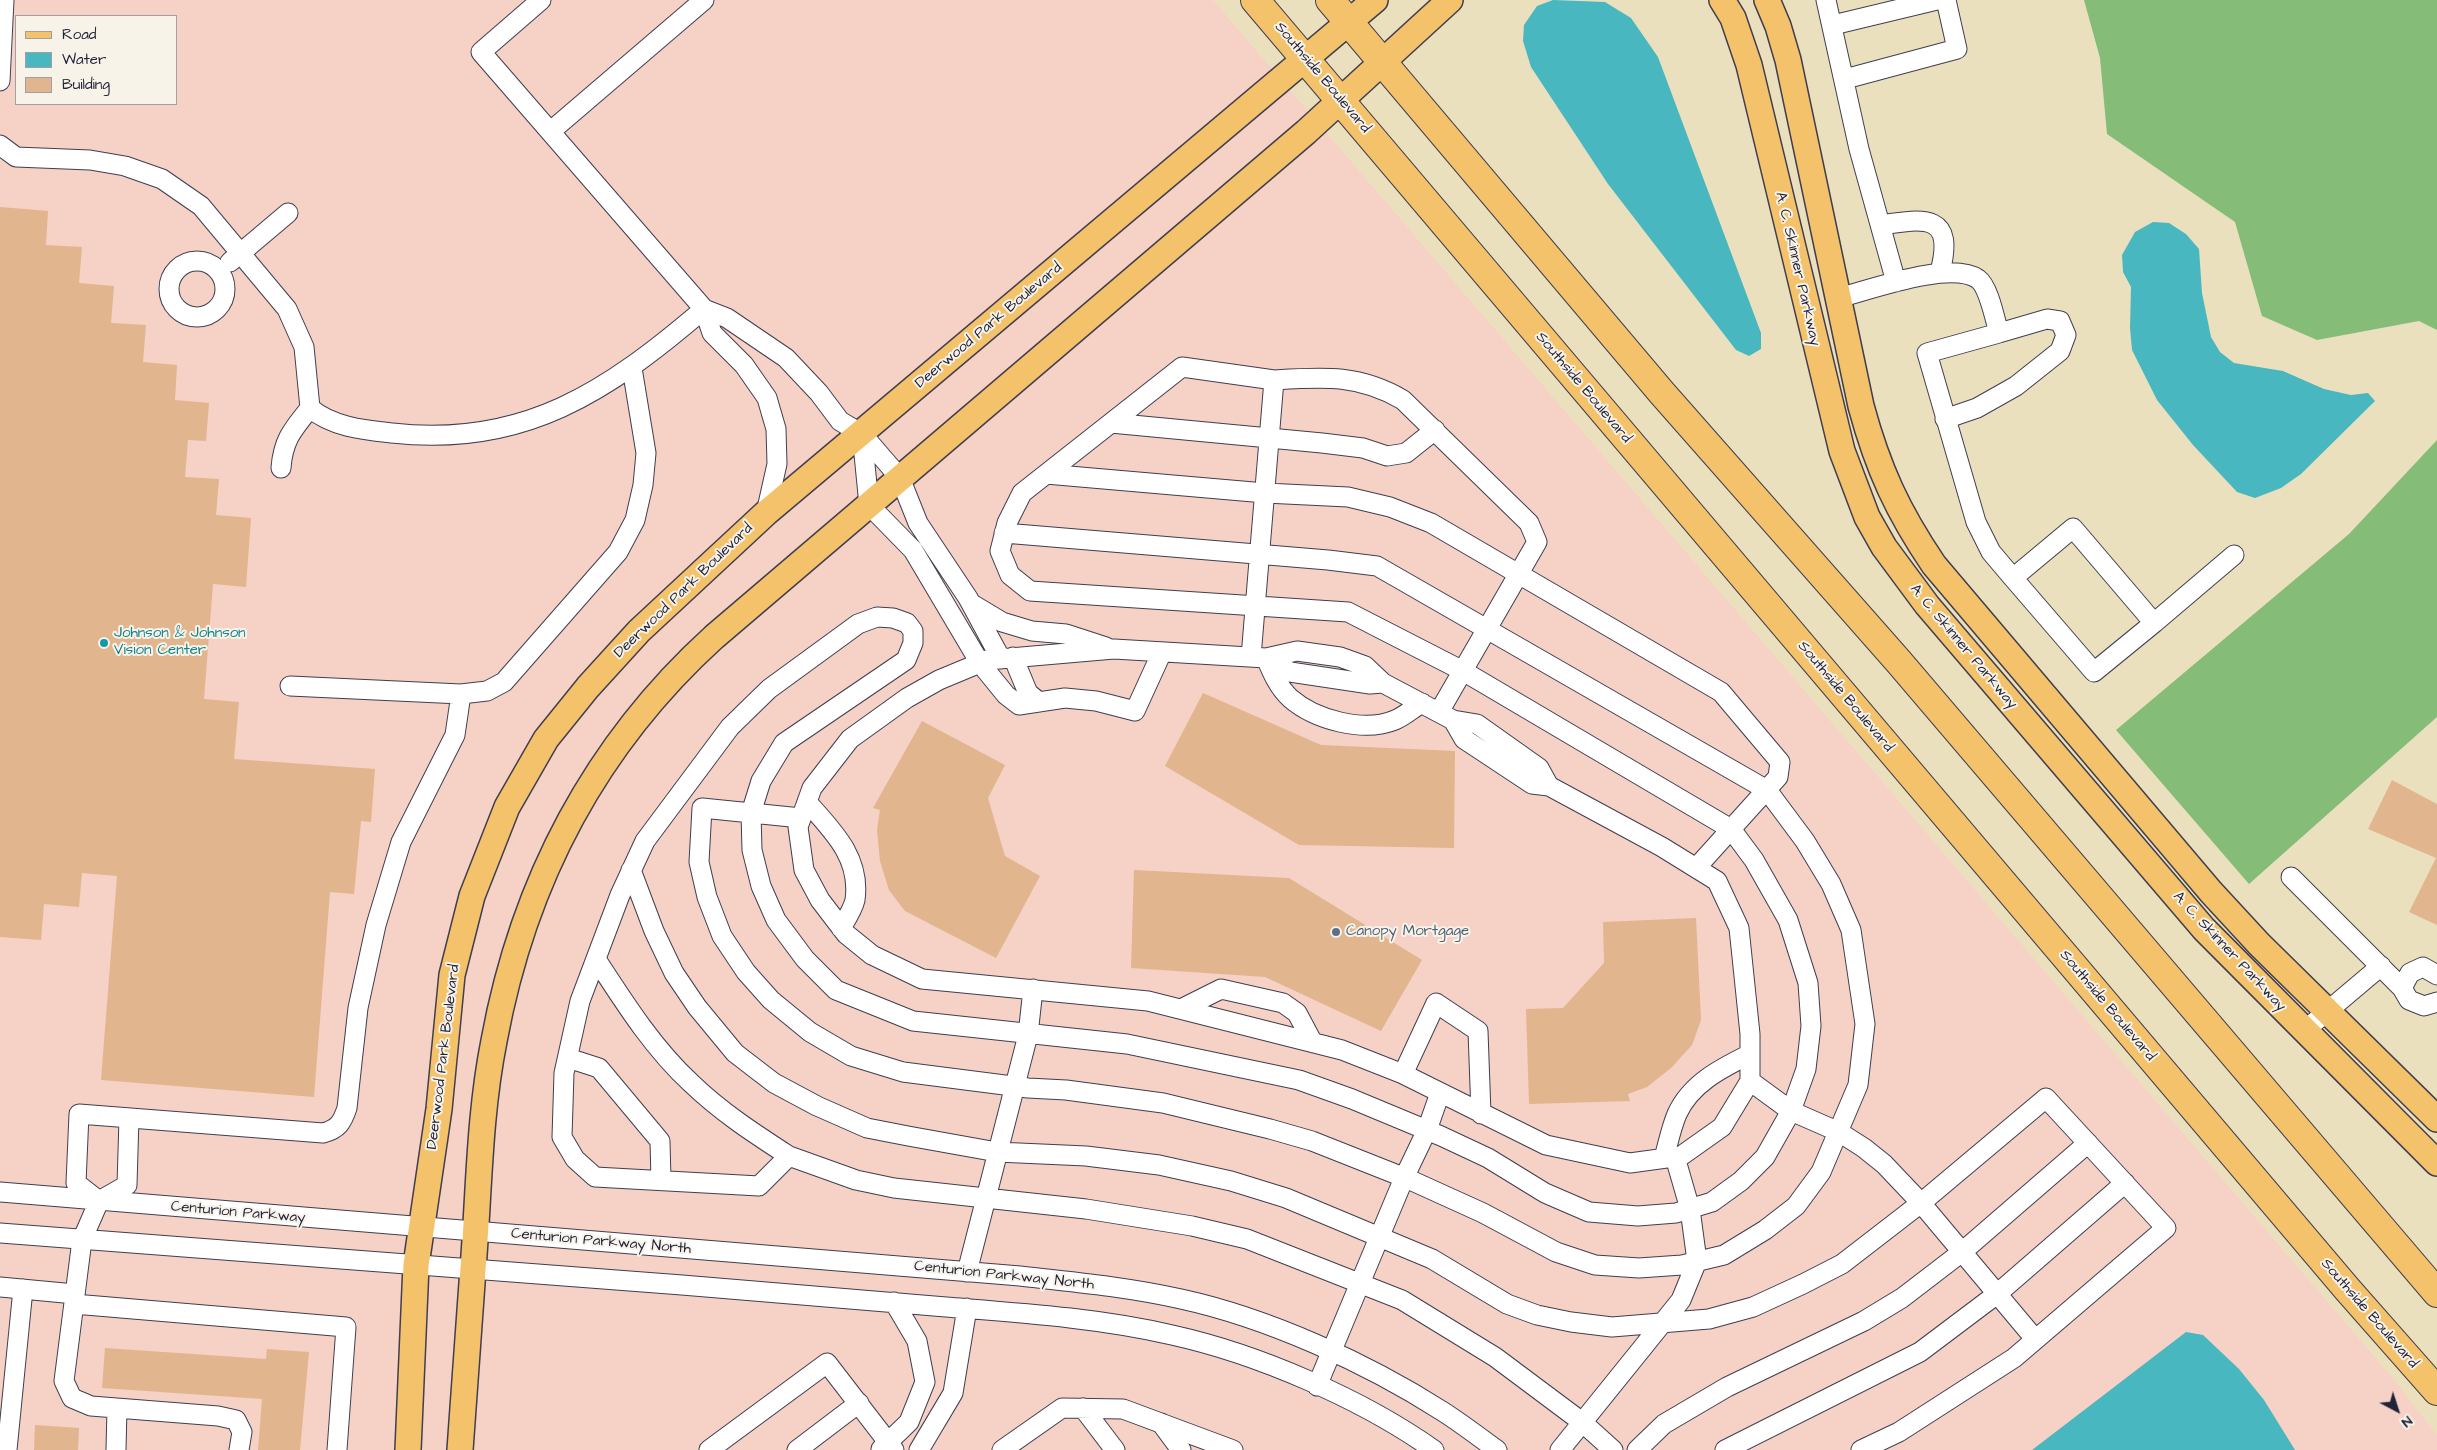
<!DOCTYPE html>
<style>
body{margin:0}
#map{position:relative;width:2437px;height:1450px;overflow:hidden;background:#ebe0be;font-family:"Architects Daughter",sans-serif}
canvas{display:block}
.legend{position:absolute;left:15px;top:15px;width:162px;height:90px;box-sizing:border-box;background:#f7f3e8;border:1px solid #a29fa3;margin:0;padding:6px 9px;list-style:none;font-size:15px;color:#22223b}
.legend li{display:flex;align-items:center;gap:10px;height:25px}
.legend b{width:25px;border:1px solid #a29fa3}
.north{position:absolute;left:2372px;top:1385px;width:50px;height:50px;-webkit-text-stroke:4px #f7f3e8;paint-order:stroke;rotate:140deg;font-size:14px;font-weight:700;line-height:20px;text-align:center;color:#22223b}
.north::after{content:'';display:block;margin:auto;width:18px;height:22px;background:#22223b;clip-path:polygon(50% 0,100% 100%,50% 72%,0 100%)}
</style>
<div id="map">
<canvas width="2437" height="1450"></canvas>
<ul class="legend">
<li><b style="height:6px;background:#f3c26a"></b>Road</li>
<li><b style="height:14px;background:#48b7bf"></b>Water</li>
<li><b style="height:14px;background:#e1b58e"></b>Building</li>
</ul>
<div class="north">N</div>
</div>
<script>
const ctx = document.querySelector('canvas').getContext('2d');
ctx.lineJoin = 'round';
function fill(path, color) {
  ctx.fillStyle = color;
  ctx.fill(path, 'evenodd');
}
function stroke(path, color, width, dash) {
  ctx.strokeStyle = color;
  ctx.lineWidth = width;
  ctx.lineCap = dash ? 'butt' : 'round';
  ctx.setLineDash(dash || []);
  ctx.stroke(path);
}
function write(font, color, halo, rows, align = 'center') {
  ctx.font = font + ' "Architects Daughter",sans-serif';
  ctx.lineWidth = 4;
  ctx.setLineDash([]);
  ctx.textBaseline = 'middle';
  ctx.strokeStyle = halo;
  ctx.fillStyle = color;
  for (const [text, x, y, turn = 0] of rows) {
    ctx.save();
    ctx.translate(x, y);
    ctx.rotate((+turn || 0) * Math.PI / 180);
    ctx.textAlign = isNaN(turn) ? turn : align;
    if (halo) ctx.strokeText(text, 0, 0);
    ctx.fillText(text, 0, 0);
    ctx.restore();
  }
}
fill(new Path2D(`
 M0 0H1213L2391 1376 2437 1435V1450H0ZM16 16H176V104H16Z`), '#f6d1c5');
fill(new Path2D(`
 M2084 0H2437V330L2419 321 2317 340 2262 316 2235 222 2107 134 2100 58Z
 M2437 440V717L2249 884 2116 730 2349 534Z`), '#84bc78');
fill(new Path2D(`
 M1553 0 1605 2 1631 18 1658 57 1761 333V349L1749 356 1736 350 1608 184 1531 67 1523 41 1524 25 1537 6Z
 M2153 222 2169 223 2186 234 2199 249 2202 293 2211 337 2220 352 2234 363 2283 371 2324 389 2351 395 2368 393 2375 401 2301 474 2281 488 2255 498 2237 492 2193 445 2157 400 2132 350 2130 328 2131 287 2123 272 2122 255 2135 232Z
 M2186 1332 2203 1335 2239 1369 2264 1400 2295 1450H2032Z`), '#48b7bf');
fill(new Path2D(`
 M0 207 48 211 46 245 82 247 79 283 114 286 111 323 146 325 143 362 177 365 175 400 209 403 206 441 188 440 185 477 219 479 216 515 251 518 246 587 213 584 204 699 239 702 234 759 375 769 371 822 361 821 354 894 330 892 314 1097 101 1080 117 876 82 873 79 907 44 904 41 940 0 937Z
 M1203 693 1321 745 1455 751 1454 848 1299 845 1165 766Z
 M922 721 1005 765 988 798 1005 856 1040 876 996 958 905 911 889 890 880 861 877 830 880 810 873 808Z
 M2392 780 2437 804V925L2409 912 2436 858 2368 829Z
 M1134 870 1289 878 1422 960 1381 1031 1265 977 1131 968Z
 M1696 918 1701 1020 1692 1045 1671 1068 1647 1087 1628 1094 1630 1101 1529 1104 1526 1009 1563 1008 1604 963 1603 922Z
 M105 1348 266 1359 267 1349 309 1352 300 1450H258L262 1399 102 1388Z
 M35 1425 79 1428 78 1450H34Z`), '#e1b58e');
const minor = new Path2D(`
 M541 0 481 52 704 309 712 333 744 365 767 398 776 429 777 464 766 513
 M1826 0 1859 149 1896 282
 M1833 25 1937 0
 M1845 79 1957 49 1946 0
 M0 81 4 0
 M551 131 704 0
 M0 145 16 157 90 160 125 166 162 179 201 206 287 309 304 347 310 408C332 427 364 430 392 433 524 448 608 391 704 309
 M1881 225C1926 218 1955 214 1940 272
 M169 289a28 28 0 1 1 56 0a28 28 0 1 1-56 0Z
 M230 262 288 213
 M1838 298C1870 290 1950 260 1978 279 1989 287 1995 320 1999 333L1927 353 1976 522 1991 552 2013 578 2073 528 2154 623 2094 672 2013 578
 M704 309 727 318 786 358 819 393 840 421 862 434 900 478 918 523 968 598 1001 659
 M1274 380C1323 377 1359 374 1403 400L1529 523 1537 542 1439 712
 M1945 419 1977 408 2016 386 2060 351 2066 335 2060 321 2047 319 1999 333
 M1111 423 1322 443 1363 448 1387 456 1406 453 1435 430
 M862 434 869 505 913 550 980 663 1006 695 1019 705 1065 698 1096 701 1135 711 1162 652
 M281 468C283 440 293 429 310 408
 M1046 474 1265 493 1348 497 1390 507 1431 523 1721 692 1780 762 1778 777 1696 868
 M972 604 1002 622 1032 631 1066 634 1106 647
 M2154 623 2234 555
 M1013 657 1028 693 1039 702
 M1251 657 1274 380 1182 367 1022 493 1007 523 1000 551 1010 575 1030 591 1348 612 1463 671 1731 829 1754 860 1788 920 1808 983 1811 1026 1806 1069 1791 1111 1765 1157 1741 1181 1712 1202 1676 1213 1638 1216 1589 1212 1545 1193 1488 1158 1441 1136 1352 1099 1299 1080 1127 1044 913 1021 836 990 805 959 776 920 761 886 752 850 751 813 761 781 784 743 906 660 913 643V631L907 623 893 618 877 617 858 624 769 689 730 727 645 841 620 895 580 1001 564 1073 562 1137 575 1159 595 1177 759 1186 789 1156 856 1180 894 1188 1086 1209 1192 1226 1247 1239 1402 1300 1495 1357 1582 1422 1613 1450
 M1266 658C1272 672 1278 687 1290 698 1315 720 1364 733 1395 720 1405 716 1413 708 1422 703
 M1266 658 1290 672 1370 684 1383 683
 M290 686 461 694 487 691 504 682 618 552 635 520 643 485 646 453 632 368
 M1453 720 1464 739 1532 784 1549 786 1662 847 1717 881 1739 928 1750 1034V1081L1722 1127 1681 1156 1630 1163 1546 1145 1403 1074 1342 1050 1148 1001 922 979 872 955 846 934 820 900 804 870 798 827 812 788 850 739 907 698 939 680 987 660 1114 649 1266 658 1297 651 1340 657 1365 666 1383 683 1453 720 1477 724 1539 768 1549 786
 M807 802C833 831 861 858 855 900 853 909 846 920 841 928
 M801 818 702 808 699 862 707 897 722 936 746 972 771 1000 810 1032 851 1056 903 1072 1028 1088 1066 1090 1163 1103 1270 1129 1312 1141 1408 1179 1483 1213 1556 1252 1595 1265 1639 1268 1682 1265 1724 1255 1765 1230 1796 1206 1821 1172 1858 1085 1865 1024 1851 930 1831 884 1805 841 1767 790 1377 566 1328 560 1004 533
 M631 870 654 931 674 973 697 1007 735 1053 774 1083 817 1106 867 1128 908 1136 997 1152 1086 1156 1159 1165 1231 1181 1286 1198 1432 1259 1507 1304 1537 1315 1571 1322 1612 1327 1709 1319 1753 1307 1803 1284 1842 1264 1921 1203 2046 1098 2166 1228 2014 1358 1899 1432 1861 1450
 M2291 877 2402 988 2409 1000 2424 1006 2437 1002
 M596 959C624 1002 653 1048 691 1083 721 1112 755 1134 789 1156
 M2402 988 2410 973 2423 967 2437 975
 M1181 1009 1221 989 1283 1003 1297 1013 1313 1043
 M2304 1031 2381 966
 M568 1058 599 1068 660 1141 661 1180
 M1403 1074 1436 1003 1478 1031 1481 1114
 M1750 1081 1791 1111 1839 1132 1864 1148 1884 1164 1921 1203 2035 1339
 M129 1118 127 1185 99 1201 82 1240 64 1381 72 1398 91 1406 218 1416 236 1420 242 1432 239 1450
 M1664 1158C1668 1144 1671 1128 1677 1114 1691 1083 1722 1068 1750 1054
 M0 1192 1020 1276C1074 1282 1128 1287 1181 1299 1268 1318 1367 1363 1442 1411 1461 1423 1479 1437 1497 1450
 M99 1201 76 1183 79 1114 323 1133C338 1129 342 1123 347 1108L358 1008 376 925 401 842 455 735 461 694
 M0 1233C227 1251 455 1267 682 1285 770 1292 858 1300 946 1307 1021 1313 1099 1318 1172 1335 1258 1354 1362 1399 1434 1450
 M967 1272 1028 1035 1033 989
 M0 1287 75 1294
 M74 1304 346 1327 337 1450
 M1317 1386 1404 1178 1427 1130 1440 1093
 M1083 1408 1115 1450
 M1161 1423 1181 1450
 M881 1449 909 1422 925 1382 917 1341 894 1302
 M7 1450 23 1289
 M116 1450 117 1408
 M709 1450 827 1363 894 1450
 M797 1450 859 1403
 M919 1450 953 1393 967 1308
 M1002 1450 1062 1408 1123 1409 1233 1450
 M1560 1450 1681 1300 1697 1261 1690 1209 1675 1157
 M1637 1450 1664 1424 1727 1387 1864 1321 1902 1298 1962 1252 2088 1143
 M1725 1450 1920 1352 1997 1294 2125 1183`);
const major = new Path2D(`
 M1722 0 1733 18 1749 65 1842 451 1867 517 1884 547 1927 605 2204 929 2437 1163
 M1767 0 1778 26 1788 60 1861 406C1878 469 1898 512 1934 565L2211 892 2259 944 2437 1119
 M408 1450 416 1265 439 1109 452 975 472 896 507 807 546 739 588 687 639 631 766 513 1375 0
 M460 1450C464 1390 469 1330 473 1269 479 1193 479 1116 494 1041 523 883 595 745 714 637L1306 132 1450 0`);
const highway = new Path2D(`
 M1255 0 2348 1290 2437 1391
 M1330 0 1662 393 1899 662 2437 1293`);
stroke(minor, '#403e4f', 21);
stroke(major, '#403e4f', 28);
stroke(highway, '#403e4f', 30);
stroke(minor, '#fff', 19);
stroke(major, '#f3c26a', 25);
stroke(highway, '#f3c26a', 28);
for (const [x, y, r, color] of [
 [104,643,5,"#0f9aa8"],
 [1336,932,5,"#5c6f8a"]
]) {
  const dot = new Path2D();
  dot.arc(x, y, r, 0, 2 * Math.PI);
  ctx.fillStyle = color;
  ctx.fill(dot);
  stroke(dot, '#f7f3e8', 2);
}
write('15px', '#22223b', '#f7f3e8', [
 ["Southside Boulevard",1322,78,50],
 ["A. C. Skinner Parkway",1797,269,77],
 ["Deerwood Park Boulevard",989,326,-40],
 ["Southside Boulevard",1583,388,50],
 ["Deerwood Park Boulevard",684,591,-44],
 ["A. C. Skinner Parkway",1963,647,50],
 ["Southside Boulevard",1845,697,50],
 ["A. C. Skinner Parkway",2229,952,47],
 ["Southside Boulevard",2107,1006,50],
 ["Deerwood Park Boulevard",444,1057,-83],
 ["Centurion Parkway",238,1213,5],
 ["Centurion Parkway North",601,1242,5],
 ["Centurion Parkway North",1004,1276,6],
 ["Southside Boulevard",2369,1314,49]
]);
write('15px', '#0d838f', '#f7f3e8', [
 ["Johnson & Johnson",114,634],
 ["Vision Center",114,651]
], 'left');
write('15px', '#4e5e75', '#f7f3e8', [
 ["Canopy Mortgage",1346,932]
], 'left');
</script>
